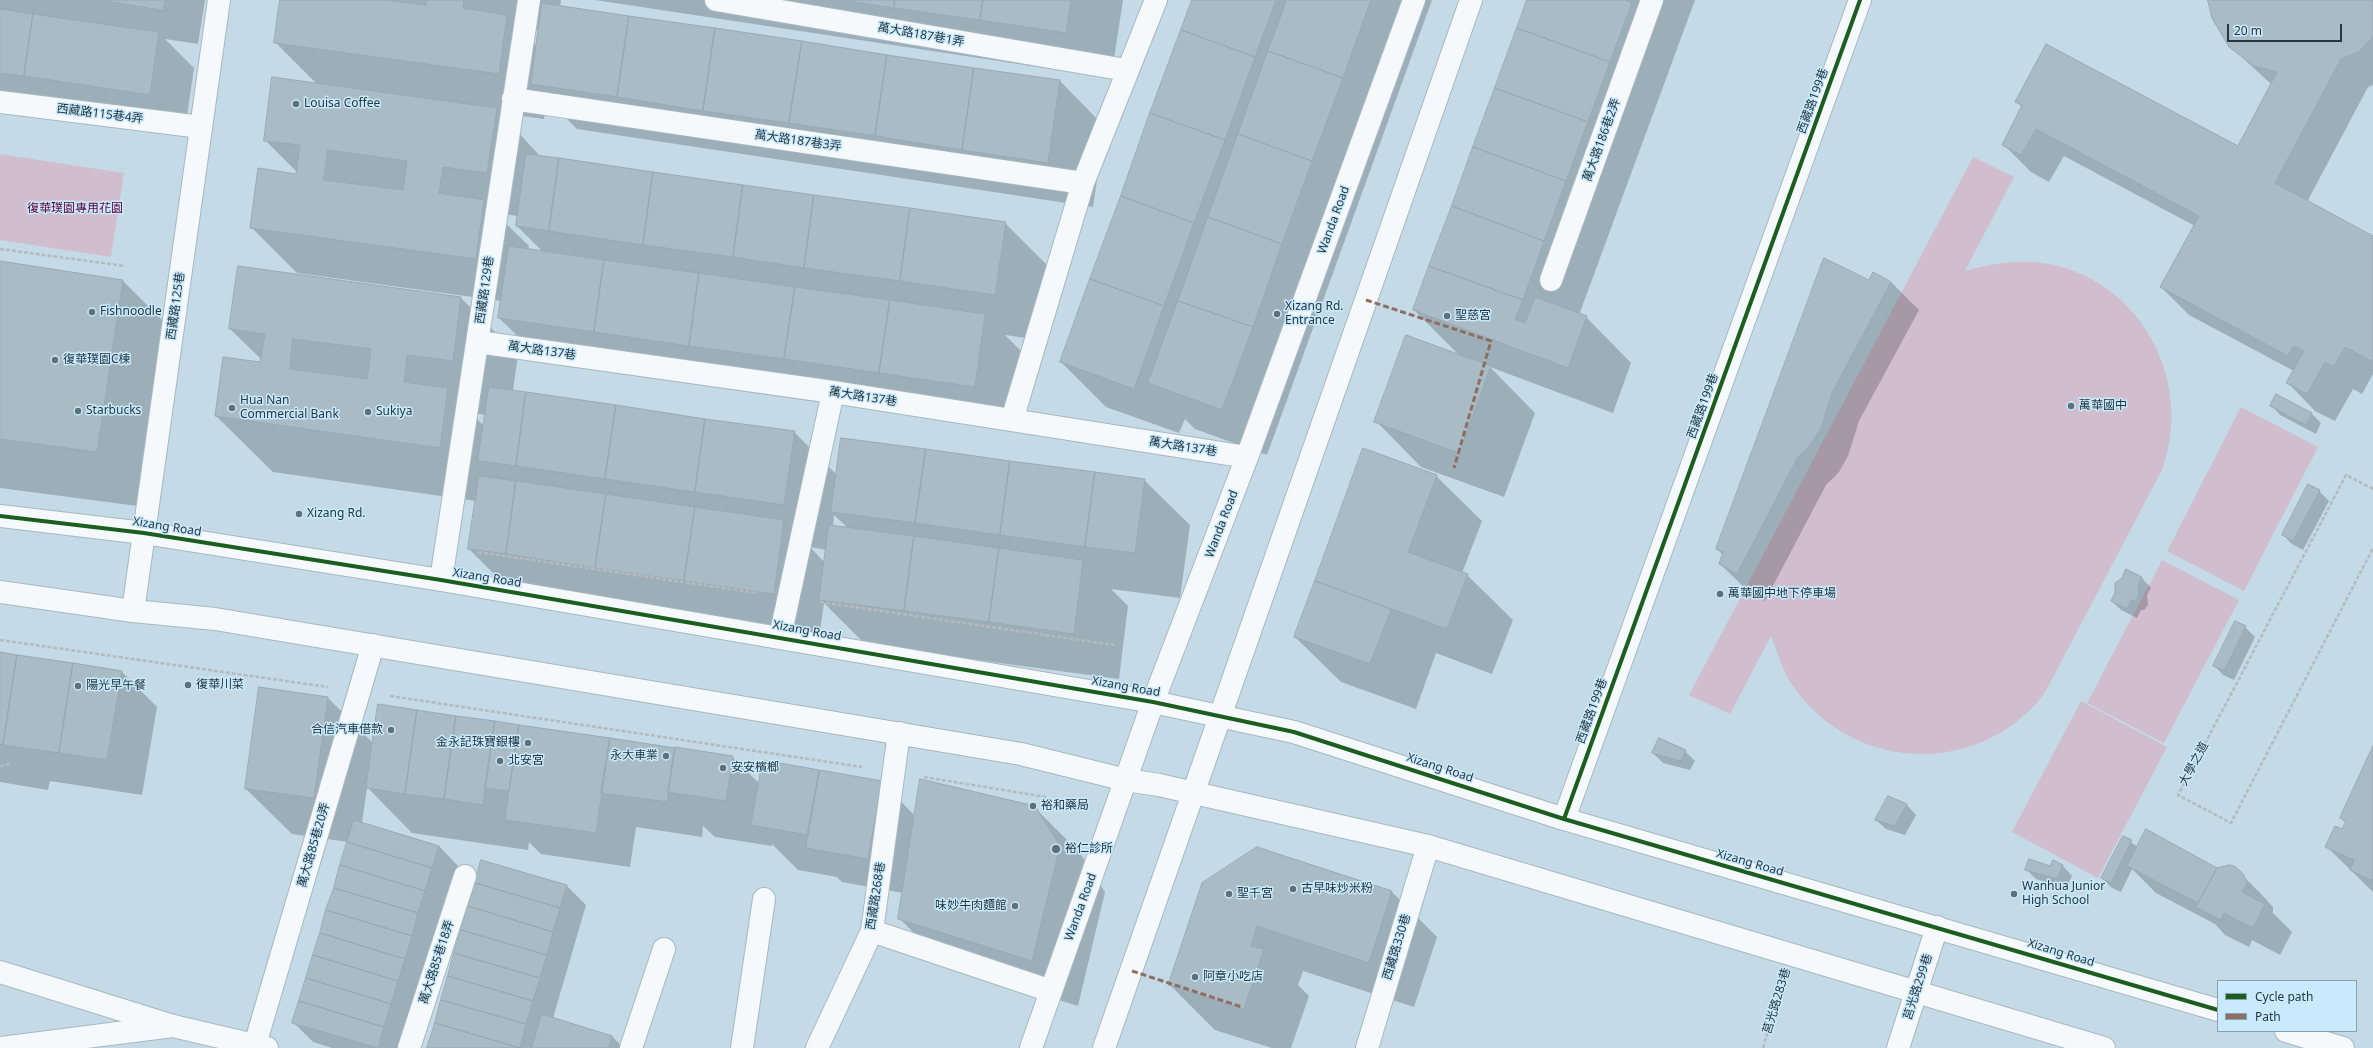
<!DOCTYPE html>
<meta charset="utf-8">
<style>
body{margin:0}
#map{position:relative;width:2373px;height:1048px;overflow:hidden;background:#c4dae7;font-family:"Noto Sans",sans-serif}
canvas{display:block}
.legend{position:absolute;left:2217px;top:980px;width:140px;height:52px;box-sizing:border-box;background:#c9eafd;border:1px solid #88a2b1;margin:0;padding:5px 7px;list-style:none;font-size:12px;color:#273740}
.legend li{display:flex;align-items:center;gap:8px;height:20px}
.legend b{width:20px;border:1px solid #88a2b1}
.scale{position:absolute;left:2227px;top:24px;width:115px;height:18px;box-sizing:border-box;border:2px solid #273740;border-top:0;padding-left:5px;font-size:12px;line-height:14px;white-space:nowrap;color:#273740;-webkit-text-stroke:3px #c9eafd;paint-order:stroke}
</style>
<div id="map">
<canvas width="2373" height="1048"></canvas>
<ul class="legend">
<li><b style="height:5px;background:#1b5e20"></b>Cycle path</li>
<li><b style="height:5px;background:#8d6e63"></b>Path</li>
</ul>
<div class="scale">20 m</div>
</div>
<script>
const ctx = document.querySelector('canvas').getContext('2d');
ctx.lineJoin = 'round';
function fill(path, color) {
  ctx.fillStyle = color;
  ctx.fill(path, 'evenodd');
}
function stroke(path, color, width, dash) {
  ctx.strokeStyle = color;
  ctx.lineWidth = width;
  ctx.lineCap = dash ? 'butt' : 'round';
  ctx.setLineDash(dash || []);
  ctx.stroke(path);
}
function write(font, color, halo, rows, align = 'center') {
  ctx.font = font + ' "Noto Sans","Noto Sans TC",sans-serif';
  ctx.lineWidth = 3;
  ctx.setLineDash([]);
  ctx.textBaseline = 'middle';
  ctx.strokeStyle = halo;
  ctx.fillStyle = color;
  for (const [text, x, y, turn = 0] of rows) {
    ctx.save();
    ctx.translate(x, y);
    ctx.rotate((+turn || 0) * Math.PI / 180);
    ctx.textAlign = isNaN(turn) ? turn : align;
    if (halo) ctx.strokeText(text, 0, 0);
    ctx.fillText(text, 0, 0);
    ctx.restore();
  }
}
fill(new Path2D(`
 M0 154 124 173 111 257 0 240Z
 M1973 157 2014 177 1965 271C1995 262 2027 258 2058 266 2147 289 2193 387 2162 470L2050 683C2046 690 2041 699 2035 705 1966 778 1850 768 1793 686 1782 671 1778 653 1771 636L1730 714 1689 695Z
 M2241 407 2318 447 2244 591 2167 551Z
 M2162 560 2239 600 2164 743 2087 703Z
 M2081 701 2167 747 2098 878 2012 832Z`), '#d0becf');
fill(new Path2D(`
 M0 0H205L198 44 165 39 194 68 185 130 0 102Z
 M281 0H561L560 6 1060 81 1105 127 1093 207 577 129 547 99 544 119 500 113 541 157 1005 223 1051 269 1040 340 1005 335 1030 360 1020 431 545 363 499 318 502 301 297 273 251 227 297 175V172L265 140 317 84 275 42ZM518 27 539 30 537 46ZM495 213 518 216 517 226 542 251 528 249 529 246Z
 M595 0H1123L1111 78Z
 M1193 0H1432L1267 455 1195 429 1185 419 1179 433 1106 407 1061 362Z
 M1529 0H1695L1579 315 1586 317 1631 363 1613 413 1490 367 1535 413 1504 497 1421 467 1376 421 1460 356 1414 310Z
 M2209 0H2373V85L2368 87 2307 202 2373 237V374L2362 394 2353 389 2335 421 2315 411 2288 383 2294 371 2189 315 2161 287 2195 226 2064 156 2049 182 2031 172 2003 144 2022 107 2017 102 2238 148 2272 85 2230 46 2220 32 2212 18Z
 M0 262 123 281 180 338 153 508 0 488Z
 M1874 273 1891 282 1919 310 1859 421 1848 456 1839 472 1826 485 1765 601 1748 591 1720 564 1723 555 1717 549Z
 M461 298 518 355 513 391 794 432 837 475 1144 480 1190 525 1180 598 1111 589 1128 606 1119 679 866 645 824 603 819 638 514 594 469 549 476 501 273 472 216 416 261 363 262 360 230 329ZM471 413 486 415 484 426ZM834 515 848 528 833 526ZM810 547 827 550 825 563Z
 M2276 395 2312 414 2321 423 2316 434 2280 415 2271 405Z
 M1364 449 1436 476 1482 521 1462 573 1467 575 1513 620 1492 674 1436 653 1416 709 1341 682 1295 637Z
 M2319 491 2329 501 2303 550 2292 544 2283 535Z
 M2127 570 2142 578 2151 588 2147 595 2148 605 2144 610H2141L2137 618 2121 610 2112 601Z
 M2245 627 2255 637 2234 680 2223 675 2214 665Z
 M0 653 122 672 157 707 142 795 50 781 48 790 0 782Z
 M328 698 374 744 496 722 732 757 760 784 818 771 821 773 882 782 915 816 1034 807 1080 853 1105 892 1078 1006 945 964 899 918 903 893 842 882 837 877 798 870 772 844V846L715 837 703 826 702 837 636 827 630 867 541 854 529 842 528 850 412 833 367 787 362 823 439 846 458 866 403 1048H332L313 1042 294 1023 348 842 292 834 246 789Z
 M2373 748V892L2327 847 2343 830 2346 823 2341 818Z
 M1685 751 1695 761 1690 770 1663 763 1653 753Z
 M1889 797 1907 805 1916 815 1905 835 1886 829 1876 820Z
 M2146 830 2217 869 2226 866 2235 868 2263 896 2273 907V913L2292 932 2280 955 2252 940 2249 947 2225 935 2215 924 2156 893 2132 869 2121 892 2112 888 2102 878 2123 837 2138 847Z
 M1258 848 1392 892 1437 937 1414 1007 1303 971 1298 985 1309 996 1291 1048H1272L1215 1030 1169 984Z
 M2053 862 2063 866 2072 876 2066 888 2036 879 2027 870 2051 867Z
 M567 886 586 905 553 1018 612 1036 623 1048H428Z`), '#0003');
const building = new Path2D(`
 M100 0H165L163 10Z
 M280 0H385L426 5 427 0H464L463 8 507 15 499 74 274 43Z
 M843 0H895L894 8Z
 M895 0H983L980 20 894 8Z
 M983 0H1071L1066 33 980 20Z
 M1192 0H1276L1255 57 1181 30Z
 M1287 0H1371L1343 78 1268 51Z
 M1527 0H1625L1632 3 1610 62 1517 28Z
 M2208 0H2373V35L2371 39 2359 52 2341 59 2275 183 2373 236V362L2345 347 2334 367 2325 362 2307 394 2286 383 2304 351 2294 346 2288 356 2160 287 2199 216 2036 129 2021 155 2002 145 2022 105 2015 102 2046 44 2238 146 2277 72 2254 66 2229 47 2212 18Z
 M542 3 629 16 617 97 531 84Z
 M0 9 33 14 24 76 0 73Z
 M33 14 159 32 150 95 24 76Z
 M629 16 715 28 703 111 617 97Z
 M715 28 802 41 789 123 703 111Z
 M1517 28 1610 62 1588 122 1495 88Z
 M1181 30 1255 57 1225 140 1150 113Z
 M802 41 887 55 875 136 789 123Z
 M1268 51 1343 78 1312 161 1238 134Z
 M887 55 974 68 962 150 875 136Z
 M974 68 1060 80 1048 163 962 150Z
 M272 77 497 108 487 173 443 167 439 193 484 200 476 259 250 228 258 168 296 174 300 145 264 141ZM328 150 407 161 403 190 324 180Z
 M1495 88 1588 122 1566 181 1473 147Z
 M1150 113 1225 140 1194 223 1121 196Z
 M1238 134 1312 161 1282 244 1208 217Z
 M1473 147 1566 181 1544 241 1452 206Z
 M526 154 559 158 549 231 516 226Z
 M559 158 653 172 643 245 549 231Z
 M653 172 743 185 733 257 643 245Z
 M743 185 814 195 804 268 733 257Z
 M814 195 910 208 900 281 804 268Z
 M1121 196 1194 223 1164 306 1090 279Z
 M1452 206 1544 241 1523 300 1429 266Z
 M910 208 1006 222 995 295 900 281Z
 M1208 217 1282 244 1253 327 1178 301Z
 M509 246 604 260 594 332 498 318Z
 M1824 258 1869 280 1873 272 1891 282 1832 393 1821 428 1811 444 1798 457 1737 574 1719 564 1723 552 1716 549Z
 M604 260 699 273 689 346 594 332Z
 M0 261 123 280 97 452 0 439Z
 M238 266 461 297 453 361 407 355 404 382 448 388 440 448 215 416 223 357 260 362 265 334 229 329ZM293 339 371 349 367 379 290 369Z
 M1429 266 1523 300 1515 319 1525 323 1535 297 1587 316 1568 368 1413 310Z
 M699 273 795 287 784 359 689 346Z
 M1090 279 1164 306 1134 389 1060 362Z
 M795 287 890 300 879 373 784 359Z
 M890 300 985 314 975 387 879 373Z
 M1178 301 1253 327 1222 410 1148 383Z
 M1406 335 1491 366 1459 453 1374 422Z
 M489 387 526 392 516 466 478 461Z
 M526 392 616 405 605 479 516 466Z
 M2276 394 2312 413 2306 425 2270 406Z
 M616 405 705 419 695 492 605 479Z
 M705 419 795 431 784 505 695 492Z
 M841 438 926 449 915 523 831 512Z
 M1363 448 1437 475 1408 552 1468 574 1447 629 1315 581Z
 M926 449 1010 461 1000 535 915 523Z
 M1010 461 1095 472 1085 547 1000 535Z
 M1095 472 1145 479 1135 553 1085 547Z
 M479 476 516 481 506 554 468 549Z
 M516 481 606 494 595 568 506 554Z
 M2308 484 2320 490 2293 541 2282 535Z
 M606 494 695 507 684 581 595 568Z
 M695 507 784 520 774 594 684 581Z
 M829 525 914 536 904 611 819 600Z
 M914 536 999 548 989 622 904 611Z
 M999 548 1083 560 1074 634 989 622Z
 M2126 569 2142 577 2138 585 2139 595 2134 601 2131 600 2127 609 2111 601 2115 593V583L2122 578Z
 M1315 581 1391 609 1370 664 1294 637Z
 M2235 621 2246 626 2224 671 2213 666Z
 M0 652 17 655 3 745 0 744Z
 M17 655 73 663 59 753 3 745Z
 M73 663 122 671 107 760 59 753Z
 M259 687 328 697 314 798 245 789Z
 M378 704 417 710 405 794 366 788Z
 M417 710 456 716 444 799 405 794Z
 M456 716 495 721 483 805 444 799Z
 M495 721 519 725 509 791 485 788Z
 M519 725 610 738 596 833 505 820Z
 M610 738 675 748 667 802 601 793Z
 M1659 738 1686 750 1681 761 1652 753Z
 M2373 746V881L2350 870 2354 860 2325 847 2335 826 2342 829 2346 821 2340 818Z
 M675 747 733 756 726 801 668 792Z
 M763 760 819 770 807 835 751 825Z
 M820 770 882 781 868 859 806 848Z
 M920 779 1035 806 1060 846 1032 961 898 919Z
 M1888 796 1907 804 1895 826 1875 820Z
 M354 820 439 846 432 868 347 842Z
 M2146 829 2217 868 2198 903 2127 866Z
 M2123 836 2132 840 2111 883 2101 878Z
 M347 842 432 868 425 891 340 865Z
 M1257 847 1392 891 1369 963 1257 926 1251 946 1264 949 1244 1009 1168 985 1202 883Z
 M2029 859 2050 866 2053 860 2063 865 2057 879 2025 870Z
 M481 860 567 885 560 908 475 883Z
 M340 865 425 891 418 913 334 888Z
 M2230 865 2236 867 2244 875 2247 883 2242 892 2265 904 2253 928 2224 913 2221 920 2196 907 2217 868Z
 M475 883 560 908 553 932 468 906Z
 M334 888 418 913 412 936 326 910Z
 M468 906 553 932 547 955 461 930Z
 M326 910 412 936 405 959 320 933Z
 M461 930 547 955 540 978 454 953Z
 M320 933 405 959 398 981 313 955Z
 M454 953 540 978 533 1001 448 976Z
 M313 955 398 981 391 1004 306 978Z
 M448 976 533 1001 526 1024 441 1000Z
 M306 978 391 1004 384 1027 299 1001Z
 M441 1000 526 1024 520 1048 435 1023Z
 M299 1001 384 1027 378 1048 292 1023Z
 M542 1014 612 1036 609 1048H532Z
 M435 1023 520 1048H427Z`);
fill(building, '#a9bbc5');
stroke(building, '#98a9b3', 1);
const lane = new Path2D(`
 M716 0 1126 70
 M513 99 1083 183
 M0 102 201 127
 M1551 280 1652 0
 M478 342 833 392 1247 457
 M1012 420 1083 183 1156 0
 M441 580 529 0
 M780 637 833 392
 M872 931 1051 991
 M0 1048 173 1026
 M409 1048 465 876
 M631 1048 664 949
 M742 1048 764 899
 M817 1048 872 931 899 733
 M1367 1048 1428 846`);
const street = new Path2D(`
 M133 611 219 0
 M1564 819 1860 0
 M0 972 173 1026 267 1048
 M254 1048 373 645
 M1898 1048 1937 927`);
const secondary = new Path2D(`
 M0 516 144 533 441 580 1153 702 1294 732 1564 819 2218 1010
 M0 592 133 611 215 619 1021 754 1126 780 1159 785 1428 846 2104 1048
 M2286 1031 2343 1048
 M1031 1048 1153 702 1247 457 1414 0
 M1104 1048 1471 0`);
stroke(lane, '#a6b8c2', 24);
stroke(street, '#a6b8c2', 24);
stroke(secondary, '#a6b8c2', 24);
stroke(new Path2D(`
 M0 249 125 266
 M2373 489 2346 475 2178 795 2231 823 2373 548
 M478 552 758 593
 M820 602 1114 645
 M0 640 328 687
 M390 696 862 767
 M0 766 11 764
 M924 777 1046 797
 M1763 1048 1782 985`), '#b3bbc0', 2.5, [4, 2]);
stroke(lane, '#f6f9fb', 22);
stroke(street, '#f6f9fb', 22);
stroke(secondary, '#f6f9fb', 22);
stroke(new Path2D(`
 M1366 300 1491 341 1454 468
 M1132 971 1242 1007`), '#8d6e63', 3, [6, 3]);
stroke(new Path2D(`
 M0 516 144 533 441 580 1153 702 1294 732 1564 819 2218 1010
 M1564 819 1860 0`), '#1b5e20', 4);
for (const [x, y, r, color] of [
 [296,104,4,"#5e707a"],
 [92,312,4,"#5e707a"],
 [1277,314,4,"#5e707a"],
 [1447,316,4,"#5e707a"],
 [55,360,4,"#5e707a"],
 [2071,406,4,"#5e707a"],
 [232,408,4,"#5e707a"],
 [78,411,4,"#5e707a"],
 [368,412,4,"#5e707a"],
 [299,514,4,"#5e707a"],
 [1720,594,4,"#5e707a"],
 [188,685,4,"#5e707a"],
 [78,686,4,"#5e707a"],
 [391,730,4,"#5e707a"],
 [528,743,4,"#5e707a"],
 [666,756,4,"#5e707a"],
 [500,761,4,"#5e707a"],
 [723,768,4,"#5e707a"],
 [1033,806,4,"#5e707a"],
 [1056,849,5,"#5e707a"],
 [1293,889,4,"#5e707a"],
 [1229,894,4,"#5e707a"],
 [2014,894,4,"#5e707a"],
 [1015,906,4,"#5e707a"],
 [1195,977,4,"#5e707a"]
]) {
  const dot = new Path2D();
  dot.arc(x, y, r, 0, 2 * Math.PI);
  ctx.fillStyle = color;
  ctx.fill(dot);
  stroke(dot, '#c9eafd', 1.5);
}
write('12px', '#273740', '#c9eafd', [
 ["萬大路187巷1弄",921,35,10],
 ["西藏路199巷",1813,101,-70],
 ["西藏路115巷4弄",100,114,7],
 ["萬大路186巷2弄",1602,140,-70],
 ["萬大路187巷3弄",798,141,8],
 ["Wanda Road",1334,220,-70],
 ["西藏路129巷",485,290,-82],
 ["西藏路125巷",176,306,-82],
 ["萬大路137巷",542,351,8],
 ["萬大路137巷",863,397,9],
 ["西藏路199巷",1703,406,-70],
 ["萬大路137巷",1183,447,9],
 ["Wanda Road",1222,524,-69],
 ["Xizang Road",167,527,9],
 ["Xizang Road",487,578,9],
 ["Xizang Road",807,631,10],
 ["Xizang Road",1126,687,10],
 ["西藏路199巷",1592,711,-70],
 ["大學之道",2194,764,-62],
 ["Xizang Road",1440,768,18],
 ["萬大路85巷20弄",314,845,-74],
 ["Xizang Road",1750,863,16],
 ["西藏路268巷",876,896,-81],
 ["Wanda Road",1081,907,-70],
 ["西藏路330巷",1397,947,-73],
 ["Xizang Road",2061,953,17],
 ["萬大路85巷18弄",437,962,-72],
 ["莒光路299巷",1918,987,-72],
 ["莒光路283巷",1777,1001,-73]
]);
write('12px', '#273740', '#c9eafd', [
 ["Louisa Coffee",304,104],
 ["Xizang Rd.",1285,307],
 ["Entrance",1285,321],
 ["Fishnoodle",100,312],
 ["聖慈宮",1455,316],
 ["復華璞園C棟",63,360],
 ["Hua Nan",240,401],
 ["Commercial Bank",240,415],
 ["萬華國中",2079,406],
 ["Starbucks",86,411],
 ["Sukiya",376,412],
 ["Xizang Rd.",307,514],
 ["萬華國中地下停車場",1728,594],
 ["復華川菜",196,685],
 ["陽光早午餐",86,686],
 ["合信汽車借款",383,730,"right"],
 ["金永記珠寶銀樓",520,743,"right"],
 ["永大車業",658,756,"right"],
 ["北安宮",508,761],
 ["安安檳榔",731,768],
 ["裕和藥局",1041,806],
 ["裕仁診所",1065,849],
 ["Wanhua Junior",2022,887],
 ["High School",2022,901],
 ["古早味炒米粉",1301,889],
 ["聖千宮",1237,894],
 ["味妙牛肉麵館",1007,906,"right"],
 ["阿章小吃店",1203,977]
], 'left');
write('12px', '#5d0036', '#c9eafd', [
 ["復華璞園專用花園",75,209]
]);
</script>
